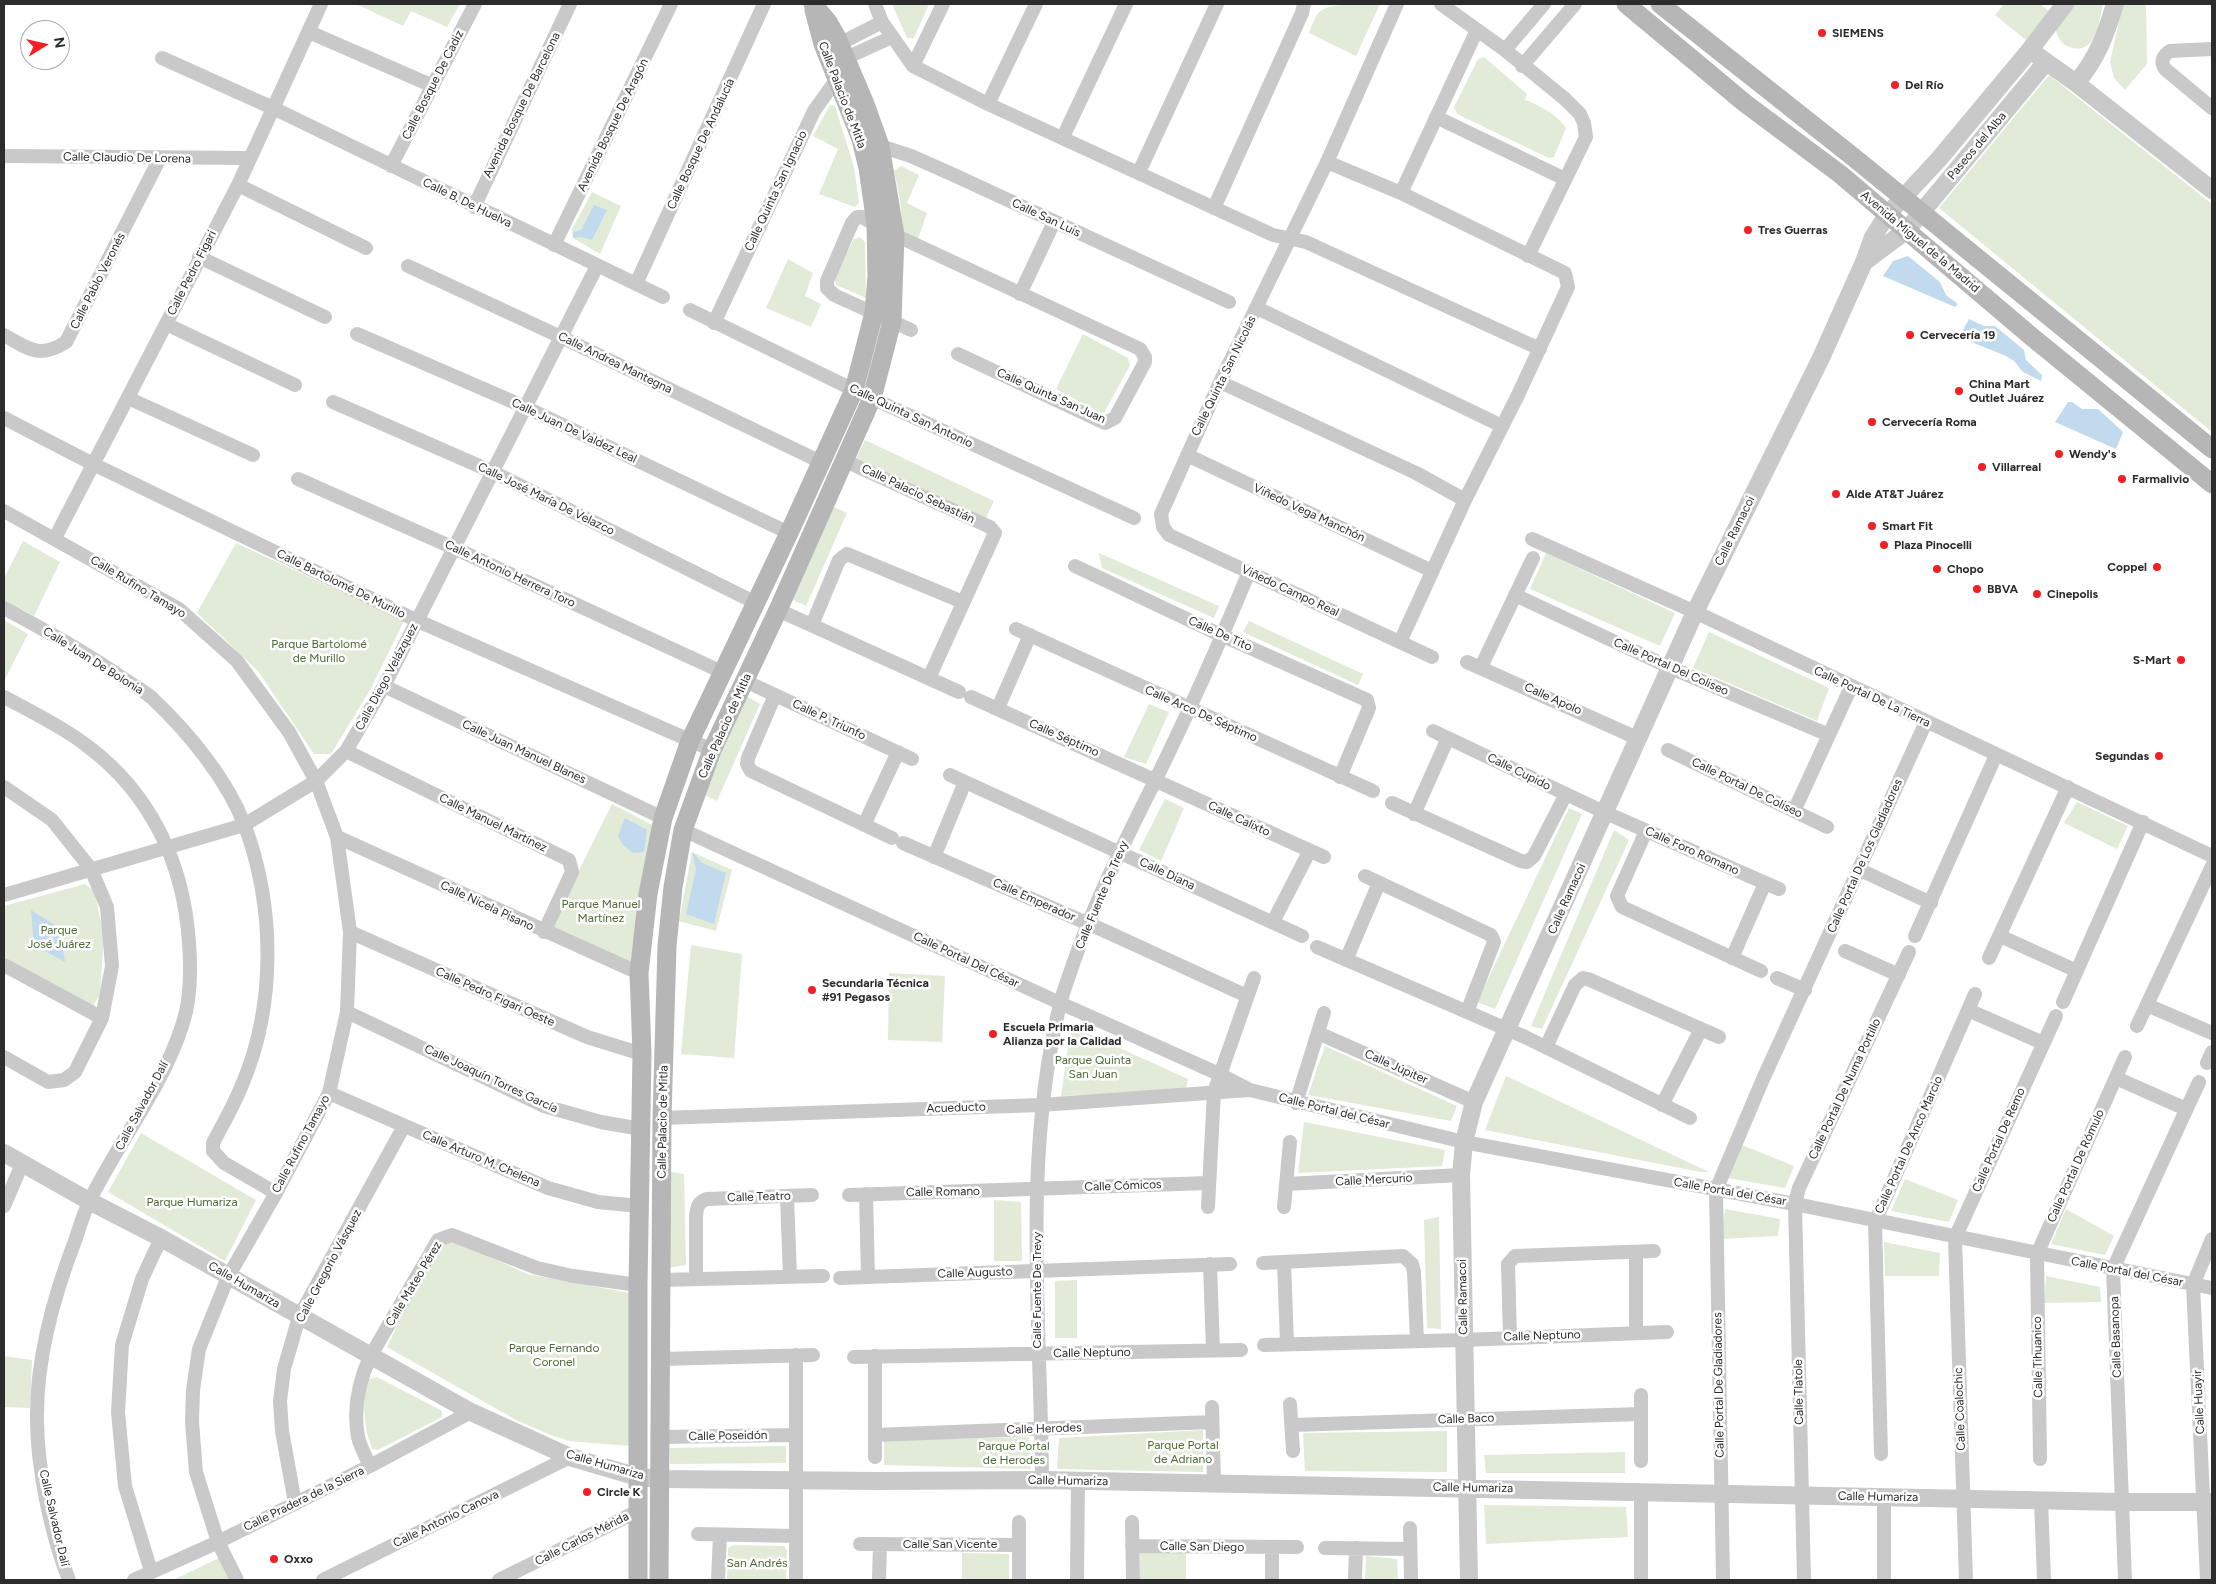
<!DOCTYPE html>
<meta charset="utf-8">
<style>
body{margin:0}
#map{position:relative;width:2216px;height:1584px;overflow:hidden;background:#fff;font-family:Figtree,sans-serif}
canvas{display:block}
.frame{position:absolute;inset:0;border:5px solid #2c2c2c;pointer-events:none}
.north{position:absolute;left:20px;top:20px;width:50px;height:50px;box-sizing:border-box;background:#fff;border:1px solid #ababab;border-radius:50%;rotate:81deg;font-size:14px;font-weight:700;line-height:20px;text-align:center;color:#2c2c2c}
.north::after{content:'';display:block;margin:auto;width:18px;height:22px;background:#f21f24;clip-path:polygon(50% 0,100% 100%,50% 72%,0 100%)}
</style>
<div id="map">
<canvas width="2216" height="1584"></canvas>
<div class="frame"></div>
<div class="north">N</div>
</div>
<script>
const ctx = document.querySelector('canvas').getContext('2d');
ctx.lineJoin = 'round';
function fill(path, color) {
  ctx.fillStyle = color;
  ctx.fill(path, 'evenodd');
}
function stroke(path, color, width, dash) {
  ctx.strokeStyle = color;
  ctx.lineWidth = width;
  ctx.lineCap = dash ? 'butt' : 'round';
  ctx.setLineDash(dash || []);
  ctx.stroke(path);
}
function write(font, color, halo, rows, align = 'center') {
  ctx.font = font + ' Figtree,sans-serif';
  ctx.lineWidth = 5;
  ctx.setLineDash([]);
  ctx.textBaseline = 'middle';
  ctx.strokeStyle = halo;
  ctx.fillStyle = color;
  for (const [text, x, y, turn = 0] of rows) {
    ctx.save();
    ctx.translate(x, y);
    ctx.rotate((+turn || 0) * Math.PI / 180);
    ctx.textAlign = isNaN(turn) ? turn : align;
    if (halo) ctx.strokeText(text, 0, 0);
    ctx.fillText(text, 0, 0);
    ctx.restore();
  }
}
fill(new Path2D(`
 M356 4H460L447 27 411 11 403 26Z
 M892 4H929L914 38H907Z
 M1344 4H1380L1356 56 1309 33C1319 9 1317 9 1344 4Z
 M2004 4H2040L2049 11 2026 40 1995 15Z
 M2071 4H2103C2099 20 2097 53 2073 48 2062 46 2059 39 2055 29Z
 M2123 4H2146L2147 64 2125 90 2114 78 2110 62Z
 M1484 57 1527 94 1525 100C1541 106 1556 114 1566 128L1554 157 1549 158 1457 114 1454 107 1478 59Z
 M2049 75 2212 204V432L1939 208Z
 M830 105 835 106 854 167 859 203 855 207 819 194 838 149 813 136Z
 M901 166 919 175 907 203 927 213 918 239 903 231 900 199 894 171Z
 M592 192 621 206 600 254 573 238 572 229Z
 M860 237 865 242 866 298 836 285 834 276 854 239Z
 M788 259 813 273 805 296 821 304 811 327 766 308Z
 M1083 334 1128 358 1130 365 1104 413H1101L1056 389Z
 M865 440 994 501 986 518 855 461Z
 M832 506 847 513 806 606 791 599Z
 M23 541 60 562 34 616 4 600V578Z
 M236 543 404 621 370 690 331 754H314L258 671 197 613Z
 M1099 553 1219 606 1214 618 1102 568Z
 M1546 553 1675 613 1660 646 1530 589Z
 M4 620 28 634 4 681Z
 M1249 621 1363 674 1358 685 1243 632Z
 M1709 632 1829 688 1817 721 1693 668Z
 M746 696 760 704 717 801 701 793Z
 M1149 704 1169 712 1146 764 1124 757Z
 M1165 799 1184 808 1161 861 1139 850Z
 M2077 802 2128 826 2117 849 2064 823Z
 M612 804 656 827 631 966 550 929Z
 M1569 808 1582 814 1495 1009 1477 1002Z
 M1614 830 1629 840 1542 1029 1531 1026Z
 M692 852 732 870 716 931 679 921Z
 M85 884 94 891 104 934 100 994 92 1008 4 957V906Z
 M691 945 742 954 734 1058 681 1054Z
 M889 973 945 976 942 1042 888 1040Z
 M1071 1026 1188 1079 1186 1090 1061 1096Z
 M1325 1046 1457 1106 1451 1121 1308 1095Z
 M1506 1076 1709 1172H1701L1485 1130Z
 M1304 1122 1445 1150 1442 1166 1298 1173Z
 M141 1133 256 1200 225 1261 108 1192Z
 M1742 1145 1794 1166 1785 1188 1727 1178Z
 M671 1172 684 1174 686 1265 668 1268Z
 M1905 1179 1958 1200 1949 1222 1891 1211Z
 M994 1200 1021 1202 1022 1261H994Z
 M1725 1209 1780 1219 1778 1236 1721 1239Z
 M2066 1209 2114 1236 2105 1255 2051 1244Z
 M1439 1217 1441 1329 1427 1328 1424 1220Z
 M1884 1242 1940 1253 1939 1276H1885Z
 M450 1243 462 1244 527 1274 630 1293 631 1446 569 1441 551 1435 518 1421 387 1347 430 1256 439 1247Z
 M2046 1276 2100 1287 2101 1302 2044 1303Z
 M1077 1280V1338H1055V1281Z
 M4 1356 32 1360 30 1408 4 1407Z
 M377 1377 442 1411V1417L378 1450 372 1449C364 1427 361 1403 368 1380Z
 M1203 1430V1472L1057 1469 1059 1438Z
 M1447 1431V1472L1305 1471 1303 1433Z
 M1029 1437 1031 1469 884 1465V1440Z
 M786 1446V1463L670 1464 669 1448Z
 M1625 1452V1473H1486L1484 1455Z
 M1484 1505 1626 1507 1628 1537 1486 1544Z
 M734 1545 784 1546 787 1551 786 1580H727L728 1548Z
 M962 1553 1009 1554V1580H962Z
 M1140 1553H1186V1580H1140Z
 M1366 1556 1397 1559 1398 1580H1365Z
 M219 1558 230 1580H173Z`), '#e1ebd7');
fill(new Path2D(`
 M594 205 607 210 592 240 581 237 573 238V232L581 230Z
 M1908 256 1940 282 1946 295 1958 304 1955 307 1883 276 1893 261Z
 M1969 319 1984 326H1995L2024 350 2026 360 2042 375 2041 381 2023 372 2014 361 2006 356 1959 337Z
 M2068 402H2072L2082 409H2098L2123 432 2116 449 2055 422Z
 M625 818 647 830 644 852 633 853 623 845 618 836Z
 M692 852 702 863 726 873 714 924 686 914 696 869Z
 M31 910 59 928 65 962 34 945Z`), '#c1daed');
stroke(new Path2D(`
 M875 4 882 22 913 66 988 104 1273 235 1306 242 1540 349
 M1397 4 1327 162 1220 382 1161 514 1163 527 1169 535 1432 657
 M1441 4 1505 50 1565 99 1580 114 1584 123 1586 137 1528 256
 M309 32 433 86
 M839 44 882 22
 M2212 49 2170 51C2163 55 2160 62 2165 69L2212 108
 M1505 50 1544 4
 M162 58 273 108 663 297
 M846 58 892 37
 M913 66 943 4
 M1522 66 1575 4
 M988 104 1036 4
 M1436 117 1565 179
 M1063 137 1126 4
 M874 144 911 156 956 176 1229 302
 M4 156 250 158
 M1327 162 1401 193 1565 273 1568 287 1518 395 1465 500 1400 642
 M391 166 475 4
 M1139 172 1217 4
 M238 185 366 248
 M1401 193 1477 30
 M474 207 570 4
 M1214 208 1302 13 1304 4
 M554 245 671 4
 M199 257 325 317
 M408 266 561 337 821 462
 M636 284 764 4
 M1020 294 1054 222
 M1257 308 1502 426
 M690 310 854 390 1134 518
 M714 323 814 111 841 73
 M166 324 295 385
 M911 330 834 295 827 288V281L852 223 857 217H862L895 235 1140 349 1145 357V362L1115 418 1105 423 958 354
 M357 334 525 407 789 533
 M4 335C28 349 40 359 66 342L160 158
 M1220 382 1416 473 1465 500
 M128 398 253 455
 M333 402 493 472 756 603
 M4 418 93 464 418 621 712 750
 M1187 455 1432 571
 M845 461 990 527 995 533 929 678
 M298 479 454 548 722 672
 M4 511 179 609 237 661 289 732 316 781 337 837 350 932 347 1012 329 1093 276 1193 228 1277 199 1349 193 1390 192 1422 196 1472 218 1542 237 1580
 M55 538 238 185 321 4
 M1532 539 1695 612 2212 856
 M1075 566 1210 630 1367 700 1369 708 1340 777
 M1515 595 1671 668 1829 735
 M4 608C44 630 84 651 121 677 131 684 143 690 152 698 189 733 227 779 245 826 275 908 276 1005 242 1085 234 1105 223 1124 213 1143V1151L224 1163 276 1193
 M778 610 959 692
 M812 625 839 560 847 554 963 602
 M1016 629 1373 791
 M1467 662 1637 738
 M1481 667 1533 558
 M745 681 912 759
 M384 686 663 818
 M775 695 748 758 747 764 751 771 892 838
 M4 697C30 711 63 727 86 745 151 793 184 864 189 943 191 969 191 998 183 1023 163 1087 119 1141 90 1200 84 1212 80 1226 76 1238 54 1295 36 1357 37 1419 37 1467 51 1535 69 1580
 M971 697 1324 857
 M998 708 1030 635
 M1433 731 1606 813 1779 889
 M1668 750 1827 827
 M346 751 569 860 572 872 544 932
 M950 775 1302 936
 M4 787 52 820 91 869 107 907 112 966 102 1018 75 1072 64 1080 48 1082 4 1057
 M1392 803 1521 861 1527 862 1534 856 1566 794
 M1794 811 1851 687
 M1414 814 1448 738
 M864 825 898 752
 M683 830 1060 1003 1219 1074 1250 1090 1464 1142 1795 1204 2212 1288
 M1646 831 1617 896 1622 907 1761 971
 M337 837 639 973
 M903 843 1105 931 1247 996
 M934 857 965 782
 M1858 869 1931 903
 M1365 876 1491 935 1494 942 1467 1012
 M4 895 244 825 316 781 346 751 384 686 597 266
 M1273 922 1309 852
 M350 932 587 1037 642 1054
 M1915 936 1996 755
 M2000 936 2077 971
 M1317 947 1525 1037 1690 1118
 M1845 951 1899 975
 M1732 958 1765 883
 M1989 958 2068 787
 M1346 960 1379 883
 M4 965 102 1018
 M1777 978 1805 990
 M2063 1002 2143 822
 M2147 1005 2212 1033
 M1968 1010 2043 1043
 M347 1012 544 1106 601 1122 641 1129
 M2137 1026 2212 866
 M1318 1033 1474 1102
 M1546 1047 1575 985 1583 978 1588 979 1719 1037
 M2207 1063 2212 1052
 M2116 1078 2186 1109
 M329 1093 548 1188 598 1202 639 1206
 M1296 1103 1324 1013
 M1662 1105 1701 1029
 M662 1118 1041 1105 1249 1090
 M1286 1184 1461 1175
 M866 1194 868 1277
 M849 1195 1209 1183
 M787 1197 790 1277
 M4 1206 22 1164
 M1208 1207 1214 1092 1254 978
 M1284 1207 1290 1142
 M1284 1262 1287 1344
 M1263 1263 1403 1256 1412 1264 1414 1272 1417 1340
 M1210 1264 1213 1350
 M840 1278 1230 1264
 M696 1279V1216C697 1207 698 1202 707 1199L812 1195
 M661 1280 823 1276
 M1636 1333V1252
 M1510 1337 1508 1264 1515 1256 1654 1251
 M1264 1345 1464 1340 1667 1332
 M854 1357 1241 1350
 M661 1359 813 1355
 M1290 1404 1293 1451
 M1212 1407 1214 1483
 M1292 1425 1641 1414
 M875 1435 1212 1422
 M660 1437 796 1435
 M1881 1454 1875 1222 1975 994
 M875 1457V1356
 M2040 1459 2037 1254 2125 1057
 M1641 1461V1395
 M370 1466C366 1457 360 1446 358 1437 353 1409 359 1381 370 1357L438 1240 452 1235 537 1268 573 1276 638 1285
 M1042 1480C1041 1321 1022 1160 1060 1004 1063 991 1069 977 1073 964 1095 900 1125 841 1155 781 1189 712 1220 642 1249 572
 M1884 1497V1580
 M2041 1500 2044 1580
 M295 1503 282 1431 280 1401 284 1369 299 1317 404 1126
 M1132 1522 1133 1580
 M1410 1528 1411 1580
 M698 1534 795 1536
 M860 1544 1019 1545
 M1132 1546 1297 1547
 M1325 1548 1410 1549
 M151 1571 125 1486 118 1412 122 1345 142 1279 161 1238
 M134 1580 218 1542 370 1466 471 1412
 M323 1580 570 1457
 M499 1580 638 1511
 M718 1580 720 1535
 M796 1580V1355
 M879 1580 880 1544
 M1019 1580V1522
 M1077 1580 1078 1481
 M1272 1580V1547
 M1355 1580 1356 1548
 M1641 1580V1492
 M1723 1580 1716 1190 1763 1079 1926 722
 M1804 1580 1795 1204 1799 1188 1909 952
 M1966 1580 1955 1238 2056 1016
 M2125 1580 2113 1269 2199 1082
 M2207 1580 2193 1285 2212 1239`), '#c9c9c9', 14);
stroke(new Path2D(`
 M2038 56 2076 83 2212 190
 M2076 83C2097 59 2106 34 2115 4
 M1864 262 1907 230 2046 62
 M4 1153 89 1201 161 1238 471 1412 570 1457 638 1477 660 1479 876 1481 1042 1480 2121 1502H2212
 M1469 1580 1461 1175 1464 1142 1474 1102 1695 612 1821 358 1864 262 1873 237 1887 215 1939 159 2029 51 2065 4`), '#c9c9c9', 18);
stroke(new Path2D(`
 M1626 4 1746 104 1840 174 2032 337 2212 484
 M1660 4 1852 156 2212 449
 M638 1580V1285L642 1054 639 973 648 894 663 818 690 741 789 533 854 390 874 313 877 276 876 224 868 168 861 139 823 44 814 10
 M659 1580 662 1118 667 946 673 887 683 830 712 750 778 610 872 398 892 321 895 235 880 146 865 104 837 38 828 22 813 4`), '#b6b6b6', 19);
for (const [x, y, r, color] of [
 [1822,33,5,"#f21f24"],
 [1895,85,5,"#f21f24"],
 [1748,230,5,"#f21f24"],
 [1910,335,5,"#f21f24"],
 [1959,391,5,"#f21f24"],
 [1872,422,5,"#f21f24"],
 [2059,454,5,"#f21f24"],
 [1982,467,5,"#f21f24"],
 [2122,479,5,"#f21f24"],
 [1836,494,5,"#f21f24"],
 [1872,526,5,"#f21f24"],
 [1884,545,5,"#f21f24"],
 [2157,567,5,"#f21f24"],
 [1937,569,5,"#f21f24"],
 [1977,589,5,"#f21f24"],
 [2037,594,5,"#f21f24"],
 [2181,660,5,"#f21f24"],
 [2159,756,5,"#f21f24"],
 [812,990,5,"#f21f24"],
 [993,1034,5,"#f21f24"],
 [587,1492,5,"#f21f24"],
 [274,1559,5,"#f21f24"]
]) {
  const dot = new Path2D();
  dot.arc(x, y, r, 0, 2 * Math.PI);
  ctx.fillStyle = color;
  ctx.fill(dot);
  stroke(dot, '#fff', 2);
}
write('bold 12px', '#2c2c2c', '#fff', [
 ["SIEMENS",1832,33],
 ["Del Río",1905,85],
 ["Tres Guerras",1758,230],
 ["Cervecería 19",1920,335],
 ["China Mart",1969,384],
 ["Outlet Juárez",1969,398],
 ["Cervecería Roma",1882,422],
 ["Wendy's",2069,454],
 ["Villarreal",1992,467],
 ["Farmalivio",2132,479],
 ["Alde AT&T Juárez",1846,494],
 ["Smart Fit",1882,526],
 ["Plaza Pinocelli",1894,545],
 ["Coppel",2147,567,"right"],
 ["Chopo",1947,569],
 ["BBVA",1987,589],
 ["Cinepolis",2047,594],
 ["S-Mart",2171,660,"right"],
 ["Segundas",2149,756,"right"],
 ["Secundaria Técnica",822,983],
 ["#91 Pegasos",822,997],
 ["Escuela Primaria",1003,1027],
 ["Alianza por la Calidad",1003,1041],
 ["Circle K",597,1492],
 ["Oxxo",284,1559]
], 'left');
write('12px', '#2c2c2c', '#fff', [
 ["Calle Bosque De Cadiz",433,85,-63],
 ["Calle Palacio de Mitla",842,95,69],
 ["Avenida Bosque De Barcelona",522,105,-64],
 ["Avenida Bosque De Aragón",613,125,-64],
 ["Calle Bosque De Andalucía",701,144,-65],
 ["Paseos del Alba",1977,146,-50],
 ["Calle Claudio De Lorena",127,158,1],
 ["Calle Quinta San Ignacio",776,191,-65],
 ["Calle B. De Huelva",467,203,26],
 ["Calle San Luis",1046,218,25],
 ["Avenida Miguel de la Madrid",1920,242,40],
 ["Calle Pedro Figari",192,273,-63],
 ["Calle Pablo Veronés",98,281,-63],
 ["Calle Andrea Mantegna",615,363,26],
 ["Calle Quinta San Nicolás",1224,376,-64],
 ["Calle Quinta San Juan",1051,396,24],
 ["Calle Quinta San Antonio",911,416,25],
 ["Calle Juan De Valdez Leal",574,431,25],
 ["Calle Palacio Sebastián",918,494,25],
 ["Calle José María De Velazco",546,499,26],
 ["Viñedo Vega Manchón",1309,513,25],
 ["Calle Ramacoi",1735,531,-64],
 ["Calle Antonio Herrera Toro",510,574,25],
 ["Calle Bartolomé De Murillo",341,584,26],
 ["Calle Rufino Tamayo",138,587,31],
 ["Viñedo Campo Real",1290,591,25],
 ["Calle De Tito",1220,634,24],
 ["Calle Juan De Bolonia",93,661,32],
 ["Calle Portal Del Coliseo",1671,667,24],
 ["Calle Diego Velázquez",387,677,-62],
 ["Calle Portal De La Tierra",1872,697,25],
 ["Calle Apolo",1553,699,24],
 ["Calle Arco De Séptimo",1201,714,24],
 ["Calle P. Triunfo",829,720,25],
 ["Calle Palacio de Mitla",725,726,-66],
 ["Calle Séptimo",1064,738,24],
 ["Calle Juan Manuel Blanes",524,752,25],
 ["Calle Cupido",1519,772,26],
 ["Calle Portal De Coliseo",1747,788,26],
 ["Calle Calixto",1239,819,25],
 ["Calle Manuel Martínez",493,823,26],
 ["Calle Foro Romano",1692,851,24],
 ["Calle Portal De Los Gladiadores",1865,856,-66],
 ["Calle Diana",1167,874,25],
 ["Calle Fuente De Trevy",1102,895,-67],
 ["Calle Ramacoi",1567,899,-66],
 ["Calle Emperador",1034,900,24],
 ["Calle Nicela Pisano",487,906,25],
 ["Calle Portal Del César",966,960,25],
 ["Calle Pedro Figari Oeste",495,997,24],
 ["Calle Júpiter",1396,1067,24],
 ["Calle Joaquín Torres García",491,1079,25],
 ["Calle Portal De Numa Portillo",1845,1089,-65],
 ["Calle Salvador Dalí",142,1106,-62],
 ["Acueducto",956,1108,-2],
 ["Calle Portal del César",1334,1111,14],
 ["Calle Palacio de Mitla",663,1122,-89],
 ["Calle Portal De Remo",1999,1140,-66],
 ["Calle Rufino Tamayo",301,1144,-62],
 ["Calle Portal De Anco Marcio",1909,1145,-66],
 ["Calle Arturo M. Chelena",481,1159,23],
 ["Calle Portal De Rómulo",2076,1166,-66],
 ["Calle Mercurio",1374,1180,-3],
 ["Calle Cómicos",1123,1186,-2],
 ["Calle Romano",943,1192,-1],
 ["Calle Portal del César",1730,1192,10],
 ["Calle Teatro",759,1197,-2],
 ["Calle Gregorio Vásquez",329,1266,-62],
 ["Calle Portal del César",2127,1272,11],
 ["Calle Augusto",975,1273,-2],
 ["Calle Mateo Pérez",414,1284,-59],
 ["Calle Humariza",244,1285,30],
 ["Calle Fuente De Trevy",1037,1290,-90],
 ["Calle Ramacoi",1463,1297,-91],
 ["Calle Neptuno",1542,1336,-2],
 ["Calle Basanopa",2116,1337,-92],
 ["Calle Neptuno",1092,1353,-1],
 ["Calle Tihuanico",2038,1357,-91],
 ["Calle Portal De Gladiadores",1719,1385,-91],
 ["Calle Tlatole",1799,1392,-91],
 ["Calle Huayir",2199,1402,-93],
 ["Calle Coalochic",1960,1409,-92],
 ["Calle Baco",1466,1419,-2],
 ["Calle Herodes",1044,1429,-2],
 ["Calle Poseidón",728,1436,-1],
 ["Calle Humariza",605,1465,16],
 ["Calle Humariza",1068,1481,1],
 ["Calle Humariza",1473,1488,1],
 ["Calle Humariza",1878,1497,1],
 ["Calle Pradera de la Sierra",304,1499,-26],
 ["Calle Salvador Dalí",54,1518,77],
 ["Calle Antonio Canova",446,1519,-26],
 ["Calle Carlos Mérida",582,1539,-27],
 ["Calle San Vicente",950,1544],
 ["Calle San Diego",1202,1547,1]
]);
write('12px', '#4c6a36', '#fff', [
 ["Parque Bartolomé",319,644],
 ["de Murillo",319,658],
 ["Parque Manuel",601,904],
 ["Martínez",601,918],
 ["Parque",59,930],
 ["José Juárez",59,944],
 ["Parque Quinta",1093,1060],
 ["San Juan",1093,1074],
 ["Parque Humariza",192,1202],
 ["Parque Fernando",554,1348],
 ["Coronel",554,1362],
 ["Parque Portal",1183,1445],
 ["de Adriano",1183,1459],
 ["Parque Portal",1014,1446],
 ["de Herodes",1014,1460],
 ["San Andrés",757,1563]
]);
</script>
